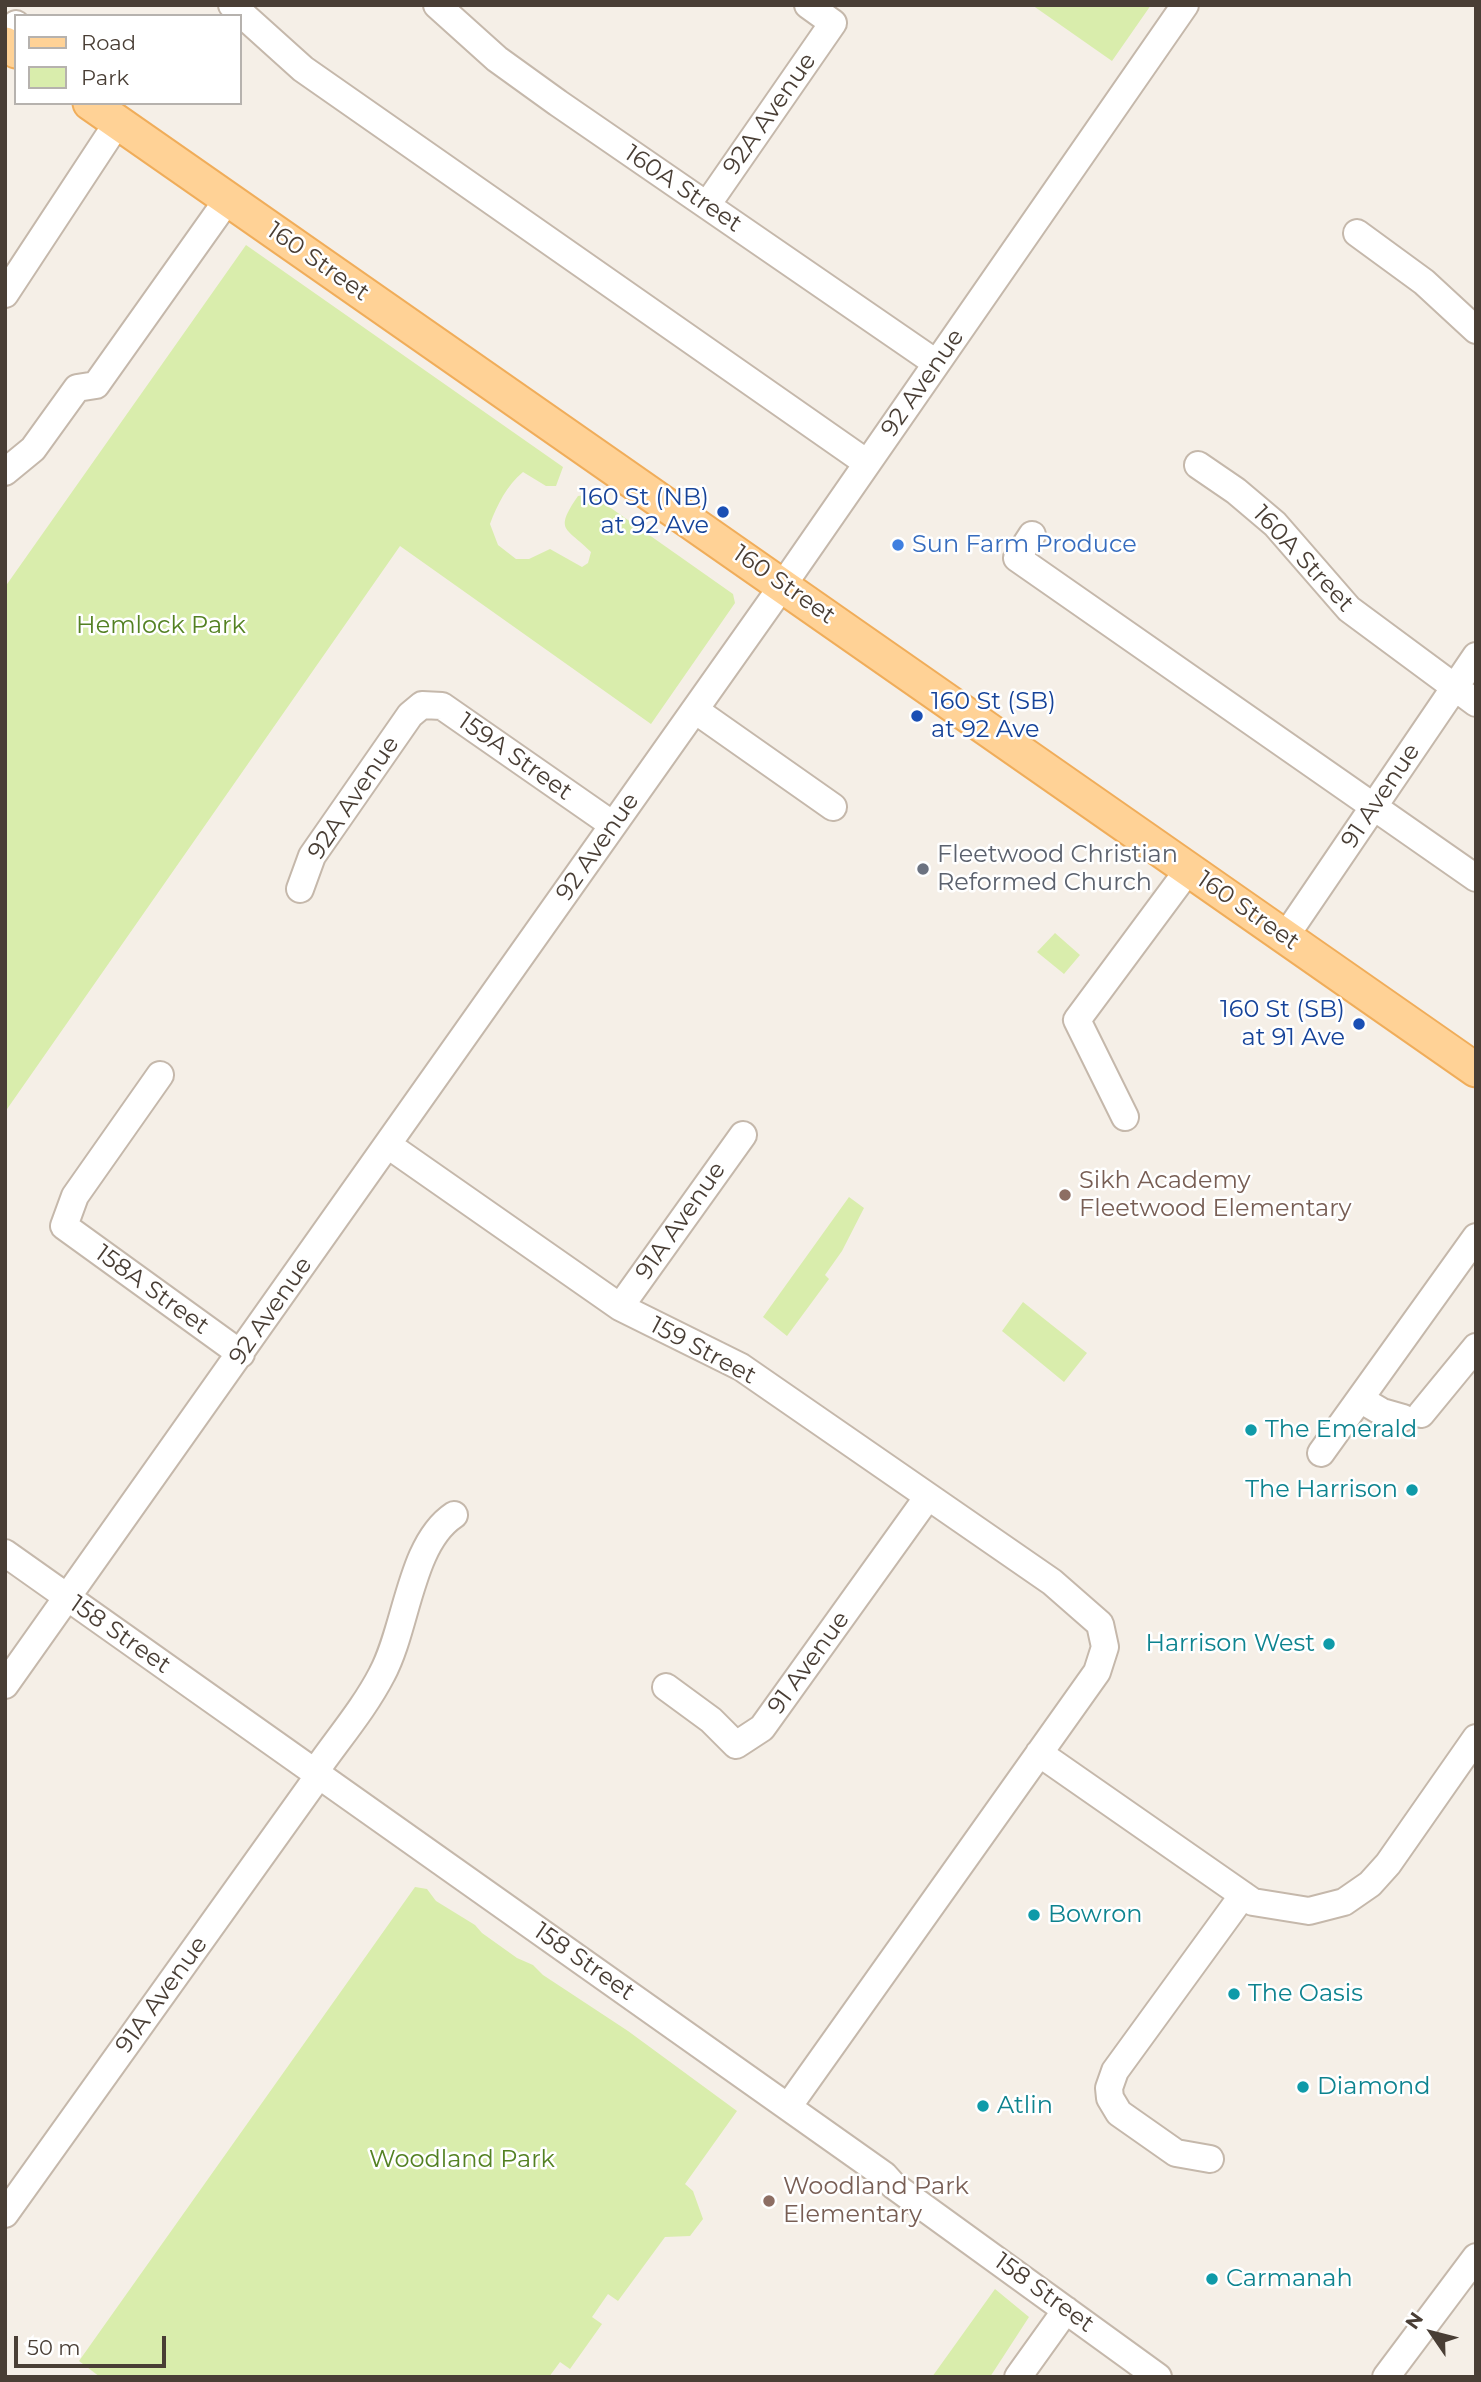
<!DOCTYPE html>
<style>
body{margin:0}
#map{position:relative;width:1481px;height:2382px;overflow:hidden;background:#f5efe7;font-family:Montserrat,sans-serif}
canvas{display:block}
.frame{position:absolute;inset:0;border:7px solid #493e35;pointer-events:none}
.legend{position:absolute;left:14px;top:14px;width:228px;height:91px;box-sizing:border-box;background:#fff;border:2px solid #b6b2ae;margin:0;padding:9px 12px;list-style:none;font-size:21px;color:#493e35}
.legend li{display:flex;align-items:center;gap:14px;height:35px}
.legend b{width:35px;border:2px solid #b6b2ae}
.north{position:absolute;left:1397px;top:2298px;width:70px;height:70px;-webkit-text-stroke:5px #fff;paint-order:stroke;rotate:305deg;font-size:19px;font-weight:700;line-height:28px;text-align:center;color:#493e35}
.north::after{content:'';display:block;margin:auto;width:24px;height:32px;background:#493e35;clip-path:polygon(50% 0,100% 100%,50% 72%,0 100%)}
.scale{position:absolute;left:14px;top:2336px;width:152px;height:32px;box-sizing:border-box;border:4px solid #493e35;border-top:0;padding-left:9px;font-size:21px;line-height:24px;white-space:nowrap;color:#493e35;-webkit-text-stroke:5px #fff;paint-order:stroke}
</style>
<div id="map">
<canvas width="1481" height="2382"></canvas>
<div class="frame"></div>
<ul class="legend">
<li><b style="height:9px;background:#ffd296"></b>Road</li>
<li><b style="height:19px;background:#d9edac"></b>Park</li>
</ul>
<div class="north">N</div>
<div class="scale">50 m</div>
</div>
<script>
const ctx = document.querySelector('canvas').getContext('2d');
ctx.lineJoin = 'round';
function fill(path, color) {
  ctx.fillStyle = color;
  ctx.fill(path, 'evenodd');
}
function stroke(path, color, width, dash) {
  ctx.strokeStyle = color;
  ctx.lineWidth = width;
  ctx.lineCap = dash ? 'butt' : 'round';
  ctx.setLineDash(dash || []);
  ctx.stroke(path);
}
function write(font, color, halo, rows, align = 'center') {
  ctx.font = font + ' Montserrat,sans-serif';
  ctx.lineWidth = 5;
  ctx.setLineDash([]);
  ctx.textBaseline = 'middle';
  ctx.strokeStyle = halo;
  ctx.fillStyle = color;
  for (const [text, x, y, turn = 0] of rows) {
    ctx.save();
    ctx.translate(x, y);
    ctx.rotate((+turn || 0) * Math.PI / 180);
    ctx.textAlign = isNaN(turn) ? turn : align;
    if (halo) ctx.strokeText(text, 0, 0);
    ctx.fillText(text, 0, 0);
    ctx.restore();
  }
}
fill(new Path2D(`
 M1032 5H1151L1112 61Z
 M246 245 563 467 556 486H546L523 472C507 485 497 505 490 524L498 545 516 559H529L550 549 582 567 588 563 591 552C567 527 553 532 578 496L591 494 733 594 735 603 651 724 400 546 5 1112V587Z
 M1055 933 1080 955 1064 974 1037 952Z
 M849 1197 864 1208 842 1251 825 1275 829 1279 787 1336 763 1317Z
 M1023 1302 1087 1353 1064 1382 1002 1331Z
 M415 1887 427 1889 436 1901 475 1925 482 1933 517 1958 533 1965 543 1975 628 2031 737 2111 685 2184 693 2191 703 2219 690 2236 665 2237 618 2301 608 2294 592 2317 602 2324 570 2369 560 2362 549 2377H100L79 2361Z
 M995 2289 1029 2317 990 2377H932Z`), '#d9edac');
const minor = new Path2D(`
 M232 5 303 69 867 463
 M437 5 497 59 558 103 936 363
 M5 39 16 24
 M707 205 833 23 808 5
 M1357 233 1424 282 1476 330
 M5 294 118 122
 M1198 465 1236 491 1275 524 1349 609 1476 703
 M5 472 33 449 77 388 96 385 228 199
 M1032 535 1017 558 1476 878
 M695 710 833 807
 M300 889 312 856 410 715 422 705 442 706 613 825
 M1285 937 1476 656
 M160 1075 75 1196 64 1226 241 1354
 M1125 1117 1077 1020 1189 869
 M388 1145 620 1307 741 1367 1052 1582 1100 1624 1105 1647 1097 1672 788 2107
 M620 1307 743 1135
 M1360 1399 1382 1412 1403 1418
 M1421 1414 1476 1347
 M1321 1453 1476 1237
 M5 1553 884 2175 893 2185 1158 2377
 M5 1685 783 585 1185 5
 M666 1687 711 1720 736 1745 762 1728 927 1498
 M1039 1753 1253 1902 1309 1911 1344 1902 1370 1884 1388 1864 1476 1738
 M315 1772C337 1740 364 1709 382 1674 407 1628 410 1544 454 1515
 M1210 2159 1176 2153 1119 2113 1110 2098 1109 2088 1115 2071 1243 1895
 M5 2214 319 1775
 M1018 2377 1066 2310
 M1386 2377 1476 2257`);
const major = new Path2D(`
 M5 44 16 51
 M90 103 1476 1070`);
stroke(minor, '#c5b8ab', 30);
stroke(major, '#f0ad5a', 37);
stroke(minor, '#fff', 26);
stroke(major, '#ffd296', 33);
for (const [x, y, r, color] of [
 [723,512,7,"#1a4fb4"],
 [898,545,7,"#3f7fe0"],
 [917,716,7,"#1a4fb4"],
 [923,869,7,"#6b7280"],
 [1359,1024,7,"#1a4fb4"],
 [1065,1195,7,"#8d6e63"],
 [1251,1430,7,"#0f9aa8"],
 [1412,1490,7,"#0f9aa8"],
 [1329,1644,7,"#0f9aa8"],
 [1034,1915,7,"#0f9aa8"],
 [1234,1994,7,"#0f9aa8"],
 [1303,2087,7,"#0f9aa8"],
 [983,2106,7,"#0f9aa8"],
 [769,2201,7,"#8d6e63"],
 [1212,2279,7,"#0f9aa8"]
]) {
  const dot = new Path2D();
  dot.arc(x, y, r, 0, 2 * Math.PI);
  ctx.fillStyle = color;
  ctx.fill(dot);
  stroke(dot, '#fff', 2.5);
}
write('24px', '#493e35', '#fff', [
 ["92A Avenue",770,114,-55],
 ["160A Street",683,189,34],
 ["160 Street",318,262,35],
 ["92 Avenue",923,383,-55],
 ["160A Street",1303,559,47],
 ["160 Street",784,585,35],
 ["159A Street",515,757,35],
 ["91 Avenue",1381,796,-56],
 ["92A Avenue",354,798,-56],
 ["92 Avenue",598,847,-55],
 ["160 Street",1248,911,35],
 ["91A Avenue",681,1221,-55],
 ["158A Street",152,1290,36],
 ["92 Avenue",271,1311,-55],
 ["159 Street",703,1351,28],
 ["158 Street",120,1635,35],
 ["91 Avenue",809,1663,-54],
 ["158 Street",584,1962,35],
 ["91A Avenue",162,1995,-54],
 ["158 Street",1044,2293,36]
]);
write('24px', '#164399', '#fff', [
 ["160 St (NB)",709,498],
 ["at 92 Ave",709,526],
 ["160 St (SB)",931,702,"left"],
 ["at 92 Ave",931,730,"left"],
 ["160 St (SB)",1345,1010],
 ["at 91 Ave",1345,1038]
], 'right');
write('24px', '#366cbe', '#fff', [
 ["Sun Farm Produce",912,545]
], 'left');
write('24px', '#538122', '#fff', [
 ["Hemlock Park",161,626],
 ["Woodland Park",462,2160]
]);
write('24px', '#5b616d', '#fff', [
 ["Fleetwood Christian",937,855],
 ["Reformed Church",937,883]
], 'left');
write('24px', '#785e54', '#fff', [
 ["Sikh Academy",1079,1181],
 ["Fleetwood Elementary",1079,1209],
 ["Woodland Park",783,2187],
 ["Elementary",783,2215]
], 'left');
write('24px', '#0d838f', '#fff', [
 ["The Emerald",1265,1430],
 ["The Harrison",1398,1490,"right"],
 ["Harrison West",1315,1644,"right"],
 ["Bowron",1048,1915],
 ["The Oasis",1248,1994],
 ["Diamond",1317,2087],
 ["Atlin",997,2106],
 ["Carmanah",1226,2279]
], 'left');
</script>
